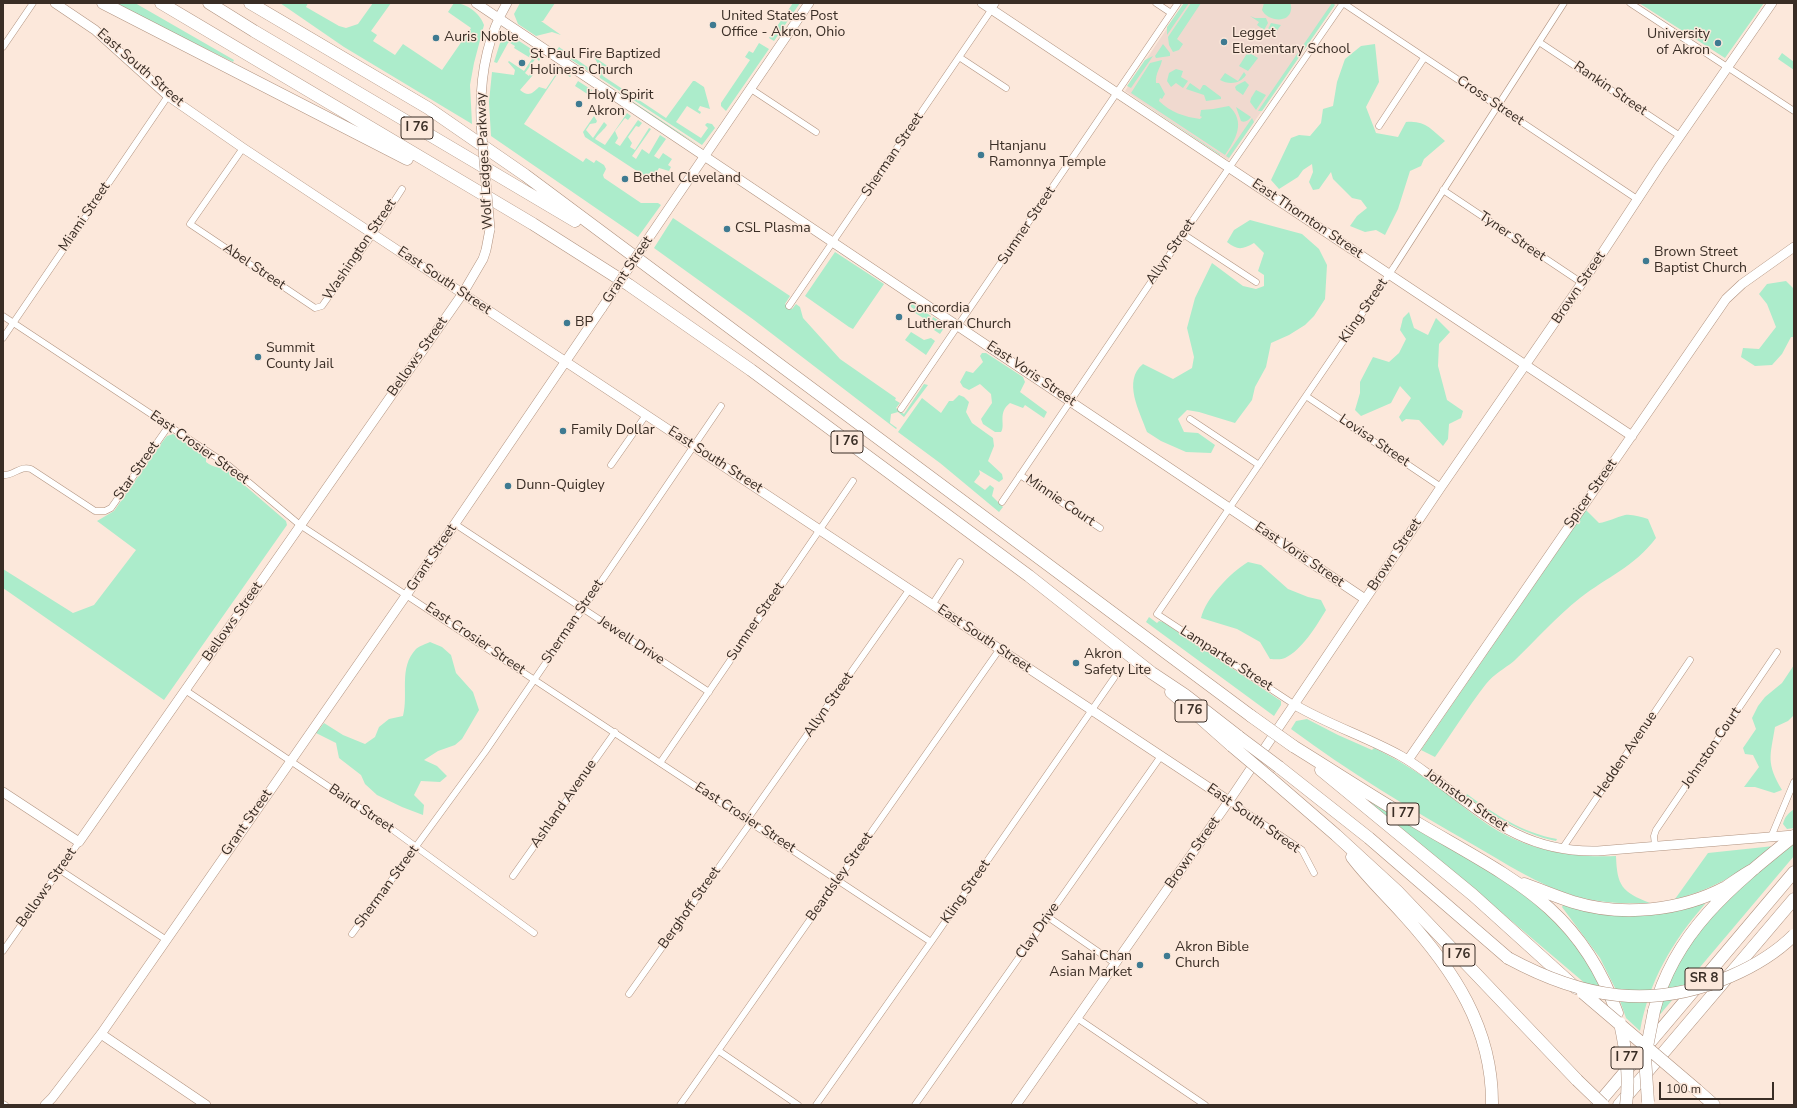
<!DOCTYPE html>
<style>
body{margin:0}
#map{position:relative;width:1797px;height:1108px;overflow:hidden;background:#fce8db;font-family:"Nunito Sans",sans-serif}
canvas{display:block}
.frame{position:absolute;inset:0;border:4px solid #392d25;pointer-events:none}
.scale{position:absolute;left:1659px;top:1082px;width:115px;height:18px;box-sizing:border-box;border:2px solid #392d25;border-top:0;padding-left:5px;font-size:12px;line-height:14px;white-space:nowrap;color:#392d25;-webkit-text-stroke:3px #fce8db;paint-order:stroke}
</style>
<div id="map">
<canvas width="1797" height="1108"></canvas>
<div class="frame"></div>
<div class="scale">100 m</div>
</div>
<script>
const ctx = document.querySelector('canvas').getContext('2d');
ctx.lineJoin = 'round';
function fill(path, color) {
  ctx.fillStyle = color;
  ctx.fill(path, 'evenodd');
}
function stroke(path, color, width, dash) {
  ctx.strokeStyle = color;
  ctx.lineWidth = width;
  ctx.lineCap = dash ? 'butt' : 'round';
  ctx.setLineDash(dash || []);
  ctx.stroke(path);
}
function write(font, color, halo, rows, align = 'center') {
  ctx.font = font + ' "Nunito Sans",sans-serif';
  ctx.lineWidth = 3;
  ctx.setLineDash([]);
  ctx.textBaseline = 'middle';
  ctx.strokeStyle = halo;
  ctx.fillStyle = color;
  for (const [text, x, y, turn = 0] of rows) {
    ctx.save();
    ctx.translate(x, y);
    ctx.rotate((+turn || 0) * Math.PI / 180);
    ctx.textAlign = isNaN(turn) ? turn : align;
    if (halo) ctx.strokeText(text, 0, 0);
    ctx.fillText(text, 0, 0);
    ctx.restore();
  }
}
fill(new Path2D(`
 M1184 3H1336L1228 160 1125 91Z`), '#f0d9cf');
fill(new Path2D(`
 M112 3H135L234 60 233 62Z
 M280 3H308L306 7 339 26 346 28 358 24 373 3H391L371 31 377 35 373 41 395 55 403 44 442 70 471 28 448 12 454 3C466 3 480 13 484 25L474 63 470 85 472 124 344 47Z
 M520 3H555L543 21H541L561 35 552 32 536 36 518 24 514 14Z
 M793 3H800L774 41 769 38Z
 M1184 3H1189L1167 35V27Z
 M1191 3H1201L1177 39 1183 44 1179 50 1173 52 1169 45 1168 37Z
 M1264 3H1291C1290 5 1292 7 1291 10 1289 24 1267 21 1262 10Z
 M1332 3 1335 5 1262 111H1258Z
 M1639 3H1764L1725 58Z
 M1250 16 1255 18H1266L1268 23 1264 30 1257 25 1259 22Z
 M1271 23 1281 25 1273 36 1267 31Z
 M563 36 609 67 603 76 666 118 693 81H695L704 87 710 109 700 106 698 110 701 112 700 114 687 106 676 122 701 138 708 128 705 125 707 123 712 124 715 128 702 145 600 78 598 64 594 57Z
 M506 38H514L508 43 497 63 494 62 500 43Z
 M513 41H519L542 56 539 61 536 58 525 73 529 76 530 74 533 75 520 90C528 97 532 94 539 87L546 89 560 68 571 76 570 77 560 70 524 124 583 162 586 158 594 163 596 160 604 165 606 169 603 175 604 178 641 203H658L661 205 638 237 491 136 489 102 492 72 514 75 515 70 508 62 509 61 524 71 532 59 514 48 515 46 510 43Z
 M759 43 769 49 726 111 721 106V103L750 60 745 57 749 51 753 53Z
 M1163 44 1170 53V56L1156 58 1155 56Z
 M1375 44 1379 82 1366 107 1376 133 1398 137 1406 122C1425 120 1431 129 1445 141L1424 159 1421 166 1410 171 1398 209 1385 235 1376 230 1365 232 1350 226 1357 216 1367 208 1361 200 1352 198 1333 179 1331 172 1319 189 1313 190 1309 182 1313 172 1312 164 1303 170 1298 177 1279 189 1271 180 1291 138 1299 135 1310 136 1321 123 1323 109 1333 106 1337 82 1345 59 1361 46Z
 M559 47 593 71 594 75 557 50Z
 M1248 52 1258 58 1248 71 1239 66Z
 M1782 53 1794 62V70L1778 59Z
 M1153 56 1131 88 1127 86 1145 60Z
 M1162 60C1161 67 1155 73 1156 83H1159L1165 94 1162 99 1160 98 1159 101C1170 112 1185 117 1200 119L1202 117 1200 116 1201 110 1213 109 1229 106C1246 122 1236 139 1225 155L1131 93 1150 63Z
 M1176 69 1183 71 1181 77 1188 81 1183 88 1176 83 1171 87 1167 81 1169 73Z
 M1244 72 1246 75C1240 84 1229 85 1220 80L1225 73 1238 81Z
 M600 80 700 146 658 120Z
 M578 81 592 90 589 95 575 86Z
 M1245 81 1249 85 1243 95 1236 90 1235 87 1237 85Z
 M1190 83 1200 90 1203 85H1205L1221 97V99L1206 101 1204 95 1186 89Z
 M1256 90 1266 95 1256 110 1250 102 1251 98Z
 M1131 95 1220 154V155Z
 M1236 107 1251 117C1249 120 1245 123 1241 121Z
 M627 113 631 116 628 120 625 118 615 131 618 138 615 143 620 146 638 120 642 123 639 127 636 126 628 137 632 143 630 147 635 150 649 128 651 129 632 156 636 159 642 149 649 154 660 135 666 139 654 156 659 159 663 153 672 159 668 165 671 167 669 171 659 168 654 176 649 173 646 177 585 137 583 132 594 116 597 121 596 123 590 124 586 130 593 138 604 122 607 125C605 129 598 134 595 139L605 145Z
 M1252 118 1254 122 1229 158 1226 156Z
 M673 218 790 296 785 304 792 309 796 304 800 307 803 318 840 359 896 398 895 400 900 403 896 408 904 414 924 384 928 385 904 417 898 412 891 414 890 423 897 428 896 429 754 320 654 248Z
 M1250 220 1302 234 1319 249 1327 265 1325 299 1314 316 1305 325 1289 335 1271 343 1266 367 1255 387 1252 400 1235 423 1199 412 1187 410 1178 419 1184 432 1198 433 1215 445 1211 453 1186 452 1161 441 1147 432C1140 412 1122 381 1143 364L1173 379 1192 368 1194 357 1187 328 1195 298 1212 263 1243 286 1256 289 1264 286V275L1258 271 1264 253 1254 243C1242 250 1237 250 1227 242L1234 230Z
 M835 252 884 284 853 329 849 327 805 296Z
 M1786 281 1794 289V337H1791L1782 354 1772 365 1755 366 1741 357 1743 348 1759 349 1776 327 1767 304 1759 294 1767 284Z
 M910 302 931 316 929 321H928L912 311 914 309 908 305Z
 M1409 312 1414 328 1428 335 1436 318 1450 332 1439 344 1438 366 1447 400 1463 411 1461 418 1449 424 1448 439 1443 446 1419 420 1406 419 1402 422 1399 417 1411 398 1400 386 1391 403 1361 416 1355 410 1360 393V382L1373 357 1389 362 1399 353 1406 339 1400 330 1403 318Z
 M933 317 946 325 940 334 934 330V325L931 322Z
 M911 332 924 340 931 338 935 341 926 355 905 340Z
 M982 353H986L1023 377 1025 382 1020 392 1047 412 1044 418 1025 405 1023 408 1010 403C997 413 1006 425 1001 432H995L983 424 981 419 992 403 991 394 980 384 969 390 963 387 960 382 966 371 973 373 983 362 980 356Z
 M959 395 964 397 969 402 966 412 972 423 993 438 994 446 988 461 1002 474 1003 479 999 482 979 470 980 474 974 482 985 490 990 485 994 488 992 496 1003 507 999 512 940 463 898 432 922 398 941 413 949 401H953Z
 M173 434 202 454 206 457V462C214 468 220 467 228 471L286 521 287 525 164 700 3 588V569L73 613 94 605 136 550 97 521 114 511 163 441 167 436Z
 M1586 510 1599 523C1608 522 1616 517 1625 515 1632 514 1641 517 1648 519L1656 538C1634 567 1607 577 1580 598 1556 617 1536 640 1514 661 1504 669 1494 674 1486 684 1468 707 1452 733 1435 757L1421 750Z
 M1248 562 1261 565 1288 589 1308 597 1321 600 1326 610C1317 625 1302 650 1285 658 1281 660 1274 659 1270 659L1260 642 1237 629 1201 618C1206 598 1230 573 1248 562Z
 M1149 617 1157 623 1159 621 1163 622 1281 701V705L1274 716 1146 622Z
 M430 642 442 647 451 655 456 673 473 692 479 710 462 739 455 745 438 751 424 760 437 766 447 776 440 782 421 781 414 795 424 805 423 815 402 807 377 795 365 784 361 775 339 758 336 743 316 733 324 723 343 735 365 744 375 737 379 727 389 719 403 716C409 694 398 668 416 649 419 646 426 644 430 642Z
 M1794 665V715L1788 721 1775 727C1770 757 1766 763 1782 790L1774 793 1755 787H1744L1759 767 1753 755 1745 754 1743 748 1756 729 1752 718 1758 706 1765 697 1782 683Z
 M1307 719 1338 735 1372 750 1374 748C1397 759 1418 772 1439 788 1457 801 1474 816 1493 828 1531 851 1573 858 1616 856 1617 886 1622 892 1650 903 1624 904 1600 903 1575 896 1538 885 1505 863 1472 844 1410 809 1349 772 1291 729L1296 721Z
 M1345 784C1376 805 1407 824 1439 842 1484 868 1538 896 1571 938 1587 958 1597 979 1607 1002L1494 906Z
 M1467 794C1494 814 1523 833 1557 839L1556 841C1522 834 1494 816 1466 796Z
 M1794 809V828L1787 829 1783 824C1785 816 1788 814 1794 809Z
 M1794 842V856L1657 1018 1674 967 1704 924 1736 890Z
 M1774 846C1744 870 1714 890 1675 899L1708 853Z
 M1703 903 1705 904C1672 942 1649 981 1640 1031L1626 1018 1617 992 1600 958 1562 907 1563 905 1586 910Z`), '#aceccb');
const street = new Path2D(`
 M1156 3 1171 13
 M1343 3 1637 199
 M1630 3 1794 111
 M1539 42 1680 136
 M3 47 33 3
 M959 57 1006 88
 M751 89 816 132
 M1379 126 1424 58
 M243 148 190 224 315 308 322 306 373 234 402 189
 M1443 190 1582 283
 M1183 234 1256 282
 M789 306 996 3
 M3 316 228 465 300 525 931 942
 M3 338 168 96
 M1306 396 1441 487
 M901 409 1178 3
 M1190 419 1259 465
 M611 465 646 415
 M3 475C14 476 20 465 31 469L95 511H105L111 508 168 427
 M1020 475 1100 528
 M1002 502 1193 220 1343 3
 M455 524 709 692
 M932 605 960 562
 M185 690 393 830 534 933
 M1295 705 1157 614 1394 267 1564 3
 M660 763 853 481
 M1229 801 1302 850 1314 873
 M747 820 909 590
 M1771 837 1794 782
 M1655 846 1654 836 1656 830 1777 652
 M1562 849 1690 660
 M60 870 165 939
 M513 876 615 732
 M1048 917 1116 964
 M352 934 485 752 721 406
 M3 951 79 842
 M629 994 751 822
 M1077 1018 1205 1105
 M719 1051 798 1105
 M3 1104 5 1105
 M680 1105 999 650
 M816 1105 931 942 1114 678
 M915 1105 1161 756`);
const secondary = new Path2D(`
 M55 3 95 30 168 96 243 148 1229 801
 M476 3 1365 599
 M982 3 1632 436
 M482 137C478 90 483 44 507 3
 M648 239 809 3
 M1295 705C1329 725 1367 737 1401 756 1414 763 1426 773 1439 782 1491 821 1529 853 1598 851L1794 835
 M1408 760 1726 299 1742 284 1794 247
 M3 792 79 842 463 293 483 259 486 250 490 229
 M101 1034 206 1105
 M45 1105 52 1098 101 1034 407 594 602 308
 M1016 1105 1229 801 1441 487 1597 261 1660 165 1772 3`);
const highway = new Path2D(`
 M103 3 407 159
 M161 3 533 224 629 285 751 370 1029 576 1152 673 1185 695 1239 737
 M209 3 254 31 575 221
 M250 3 428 108 525 175 1251 716
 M1171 692 1232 746
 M1293 746C1335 772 1376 799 1419 824 1509 877 1580 907 1617 1013
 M1279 767 1369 838 1508 958
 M1321 770 1473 895 1576 988
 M1270 778 1336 835 1397 891 1577 1080
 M1352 857C1367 877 1386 895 1403 914 1453 969 1493 1028 1492 1105
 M1524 884C1541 890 1557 897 1573 902 1622 917 1681 911 1726 887 1735 881 1744 874 1754 869
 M1654 1011C1674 932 1733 885 1794 836
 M1697 1090 1714 1105
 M1597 1105 1794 872
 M1619 1105 1794 899`);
stroke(street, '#b0927f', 7);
stroke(secondary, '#b0927f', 10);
stroke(highway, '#b0927f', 13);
stroke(street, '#fff', 6);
stroke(secondary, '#fff', 9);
stroke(highway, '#fff', 12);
const secondaryBridge = new Path2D(`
 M482 137 490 229
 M602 308 648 239`);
const highwayBridge = new Path2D(`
 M1251 716 1293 746
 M1239 737 1279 767
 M1232 746 1270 778
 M1508 958C1582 998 1652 1011 1731 976 1754 966 1776 953 1794 935
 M1583 993 1697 1090
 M1620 1023C1626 1051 1630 1077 1626 1105
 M1577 1080 1603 1105
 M1648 1102 1645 1057 1654 1011`);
stroke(secondaryBridge, '#b0927f', 10, []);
stroke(highwayBridge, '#b0927f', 13, []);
stroke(secondaryBridge, '#fff', 9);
stroke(highwayBridge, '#fff', 12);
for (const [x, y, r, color] of [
 [713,25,4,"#3e7a91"],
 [436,38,4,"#3e7a91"],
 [1224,42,4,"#3e7a91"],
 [1718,43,4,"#3e7a91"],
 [522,63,4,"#3e7a91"],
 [579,104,4,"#3e7a91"],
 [981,155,4,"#3e7a91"],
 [625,179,4,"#3e7a91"],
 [727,229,4,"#3e7a91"],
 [1646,261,4,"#3e7a91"],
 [899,317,4,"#3e7a91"],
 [567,323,4,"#3e7a91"],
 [258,357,4,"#3e7a91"],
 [563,431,4,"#3e7a91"],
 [508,486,4,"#3e7a91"],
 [1076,663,4,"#3e7a91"],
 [1167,956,4,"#3e7a91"],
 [1140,965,4,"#3e7a91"]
]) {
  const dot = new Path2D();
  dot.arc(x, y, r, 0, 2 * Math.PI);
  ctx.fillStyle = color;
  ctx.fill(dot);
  stroke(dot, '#fce8db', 1.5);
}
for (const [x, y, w] of [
 [417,128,32],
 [847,442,32],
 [1191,711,32],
 [1403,814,32],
 [1459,955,32],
 [1704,979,38],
 [1627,1058,32]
]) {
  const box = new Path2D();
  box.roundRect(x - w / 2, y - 11, w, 22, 3);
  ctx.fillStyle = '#fce8db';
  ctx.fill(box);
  stroke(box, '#392d25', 1);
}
write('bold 13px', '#392d25', null, [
 ["I 76",417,128],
 ["I 76",847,442],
 ["I 76",1191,711],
 ["I 77",1403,814],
 ["I 76",1459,955],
 ["SR 8",1704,979],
 ["I 77",1627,1058]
]);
write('14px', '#392d25', '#fce8db', [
 ["United States Post",721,17],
 ["Office - Akron, Ohio",721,33],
 ["Legget",1232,34],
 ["Elementary School",1232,50],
 ["University",1710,35,"right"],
 ["of Akron",1710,51,"right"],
 ["Auris Noble",444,38],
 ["St Paul Fire Baptized",530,55],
 ["Holiness Church",530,71],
 ["Holy Spirit",587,96],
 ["Akron",587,112],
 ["Htanjanu",989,147],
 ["Ramonnya Temple",989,163],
 ["Bethel Cleveland",633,179],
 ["CSL Plasma",735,229],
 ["Brown Street",1654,253],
 ["Baptist Church",1654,269],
 ["Concordia",907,309],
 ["Lutheran Church",907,325],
 ["BP",575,323],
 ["Summit",266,349],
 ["County Jail",266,365],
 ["Family Dollar",571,431],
 ["Dunn-Quigley",516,486],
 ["Akron",1084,655],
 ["Safety Lite",1084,671],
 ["Akron Bible",1175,948],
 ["Church",1175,964],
 ["Sahai Chan",1132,957,"right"],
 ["Asian Market",1132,973,"right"]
], 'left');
write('14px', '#392d25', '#fce8db', [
 ["East South Street",140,68,41],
 ["Rankin Street",1610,89,34],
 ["Cross Street",1490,101,34],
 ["Sherman Street",893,155,-56],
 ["Wolf Ledges Parkway",485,161,-93],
 ["Miami Street",85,217,-56],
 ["East Thornton Street",1307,219,34],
 ["Sumner Street",1027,226,-56],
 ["Tyner Street",1512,237,34],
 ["Washington Street",360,250,-56],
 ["Allyn Street",1171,252,-56],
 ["Abel Street",254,267,34],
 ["Grant Street",628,270,-56],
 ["East South Street",444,281,34],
 ["Brown Street",1579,288,-56],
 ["Kling Street",1364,311,-56],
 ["Bellows Street",418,357,-55],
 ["East Voris Street",1031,374,34],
 ["Lovisa Street",1374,441,34],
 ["East Crosier Street",199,448,35],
 ["East South Street",715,460,33],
 ["Star Street",137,471,-55],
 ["Spicer Street",1591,494,-55],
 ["Minnie Court",1060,501,34],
 ["East Voris Street",1299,555,34],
 ["Brown Street",1395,555,-56],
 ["Grant Street",432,558,-56],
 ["Bellows Street",233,622,-55],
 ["Sherman Street",573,622,-56],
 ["Sumner Street",756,622,-56],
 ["East Crosier Street",475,639,34],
 ["East South Street",984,639,34],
 ["Jewell Drive",631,641,33],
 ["Lamparter Street",1226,659,33],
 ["Allyn Street",829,705,-55],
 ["Johnston Court",1712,748,-56],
 ["Hedden Avenue",1626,755,-56],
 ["Johnston Street",1466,801,35],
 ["Ashland Avenue",564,804,-55],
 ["Baird Street",361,809,34],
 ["East Crosier Street",745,818,33],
 ["East South Street",1253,819,35],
 ["Grant Street",247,823,-55],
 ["Brown Street",1193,853,-55],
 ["Beardsley Street",840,877,-55],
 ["Sherman Street",387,887,-54],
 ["Bellows Street",47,888,-55],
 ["Kling Street",966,892,-55],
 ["Berghoff Street",690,908,-55],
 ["Clay Drive",1038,931,-55]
]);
</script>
